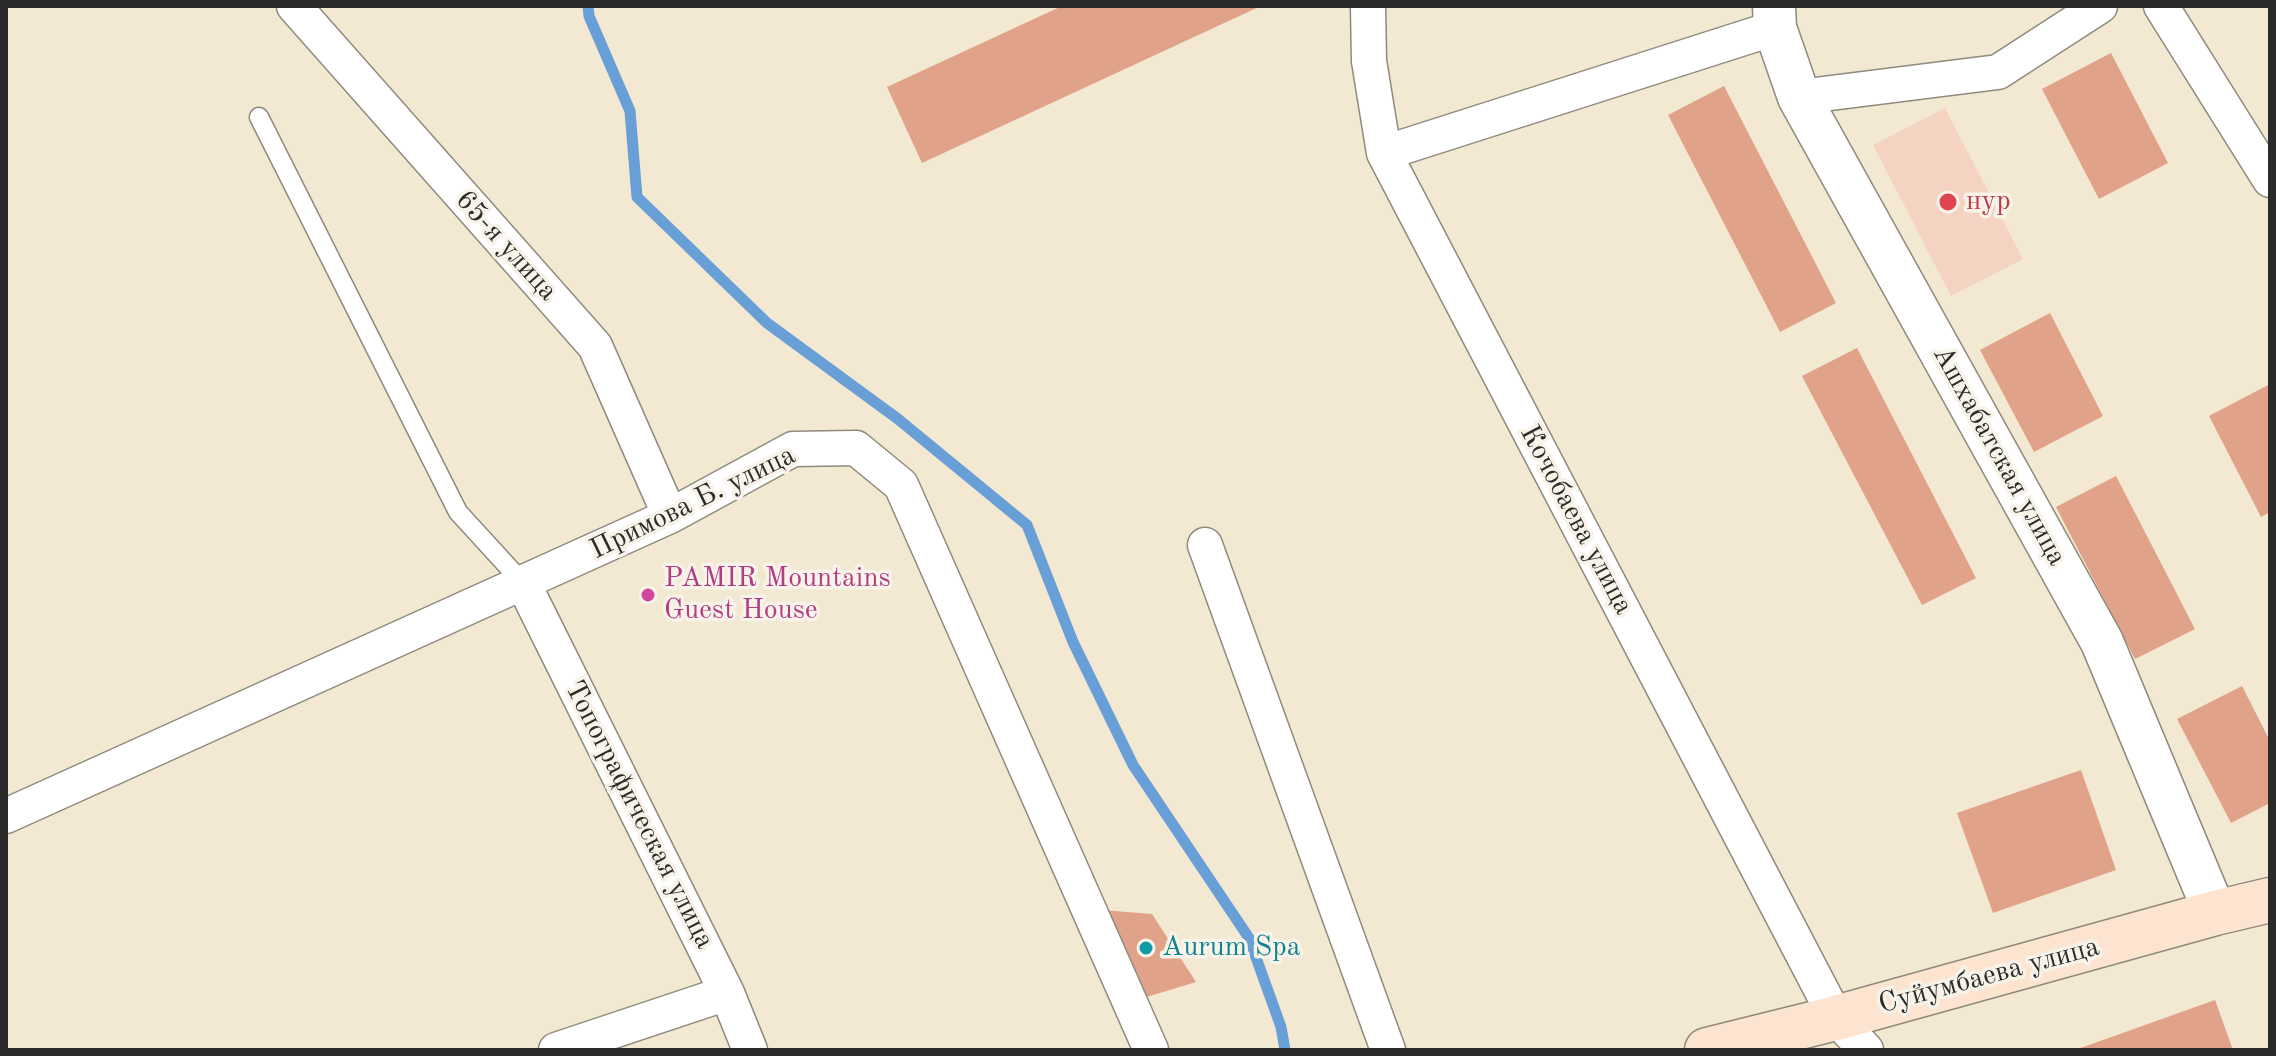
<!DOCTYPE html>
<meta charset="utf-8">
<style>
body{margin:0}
#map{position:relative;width:2276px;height:1056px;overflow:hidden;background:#f3e8d1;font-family:"Old Standard TT",serif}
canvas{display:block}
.frame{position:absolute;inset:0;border:8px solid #2b2b2b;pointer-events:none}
</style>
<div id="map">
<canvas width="2276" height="1056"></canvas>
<div class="frame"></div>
</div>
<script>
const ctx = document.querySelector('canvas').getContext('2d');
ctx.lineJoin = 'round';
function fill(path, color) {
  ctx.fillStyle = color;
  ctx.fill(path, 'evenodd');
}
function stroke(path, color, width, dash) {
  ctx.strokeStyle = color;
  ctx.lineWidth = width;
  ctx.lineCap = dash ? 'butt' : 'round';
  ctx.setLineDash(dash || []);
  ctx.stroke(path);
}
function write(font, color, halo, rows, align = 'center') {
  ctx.font = font + ' "Old Standard TT",serif';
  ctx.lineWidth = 7;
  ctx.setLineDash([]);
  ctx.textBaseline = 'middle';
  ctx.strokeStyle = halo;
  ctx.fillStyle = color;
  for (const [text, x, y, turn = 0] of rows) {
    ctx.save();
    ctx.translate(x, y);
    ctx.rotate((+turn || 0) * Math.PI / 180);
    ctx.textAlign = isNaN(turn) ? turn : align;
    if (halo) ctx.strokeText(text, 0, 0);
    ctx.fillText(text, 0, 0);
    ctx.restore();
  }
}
fill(new Path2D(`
 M1945 108 2023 259 1951 296 1873 145Z`), '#f5d3c2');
stroke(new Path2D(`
 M588 6 589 16 630 111 637 197 767 323 898 419 1027 525 1073 642 1133 765 1249 938 1281 1027 1285 1050`), '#689fd6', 11);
fill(new Path2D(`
 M1062 6H1261L922 163 887 87Z
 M2111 53 2168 163 2099 199 2042 89Z
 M1724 86 1836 303 1780 332 1668 115Z
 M2050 313 2103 416 2034 452 1980 350Z
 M1857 348 1976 578 1922 605 1802 376Z
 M2270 384V512L2261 517 2209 416Z
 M2116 476 2195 629 2135 659 2056 507Z
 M2242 686 2270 741V803L2231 823 2177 719Z
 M2081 770 2116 870 1993 913 1957 813Z
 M1102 910 1152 914 1196 982 1140 999Z
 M2215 1000 2233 1050H2075Z`), '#e0a288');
const service = new Path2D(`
 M259 117 458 512 523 583`);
const minor = new Path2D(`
 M294 6 595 346 670 516
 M1368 6 1369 61 1384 153 1836 1018 1866 1050
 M2161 6 2270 180
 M1799 97 1998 72 2100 6
 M1384 153 1775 28
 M1205 545 1388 1050
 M523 583 727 993 750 1050
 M6 816 670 516 793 449 856 448 901 485 1151 1050
 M556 1050 727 993`);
const tertiary = new Path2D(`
 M1774 6 1775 28 1799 97 2102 642 2215 913`);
const secondary = new Path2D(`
 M1707 1050 1836 1018 2215 913 2270 900`);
stroke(service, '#8f8a7e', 21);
stroke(minor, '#8f8a7e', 37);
stroke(tertiary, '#8f8a7e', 45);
stroke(secondary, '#8f8a7e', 47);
stroke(service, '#fff', 18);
stroke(minor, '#fff', 34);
stroke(tertiary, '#fff', 42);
stroke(secondary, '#fde4d1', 44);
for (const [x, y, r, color] of [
 [1948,202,10,"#e0444e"],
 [648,595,8,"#d1479c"],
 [1146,948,8,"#0f9aa8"]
]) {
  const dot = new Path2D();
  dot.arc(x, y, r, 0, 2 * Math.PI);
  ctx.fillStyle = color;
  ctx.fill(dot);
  stroke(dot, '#f7f3e8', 3);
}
write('28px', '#be3a42', '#f7f3e8', [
 ["нур",1966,202]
], 'left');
write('28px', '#2b2b2b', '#f7f3e8', [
 ["65-я улица",506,246,48],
 ["Ашхабатская улица",1999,456,61],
 ["Примова Б. улица",693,503,-26],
 ["Кочобаева улица",1576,520,62],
 ["Топографическая улица",639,815,63],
 ["Суйумбаева улица",1989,976,-15]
]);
write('28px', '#b23c85', '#f7f3e8', [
 ["PAMIR Mountains",664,579],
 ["Guest House",664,611]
], 'left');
write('28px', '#0d838f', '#f7f3e8', [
 ["Aurum Spa",1162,948]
], 'left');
</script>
